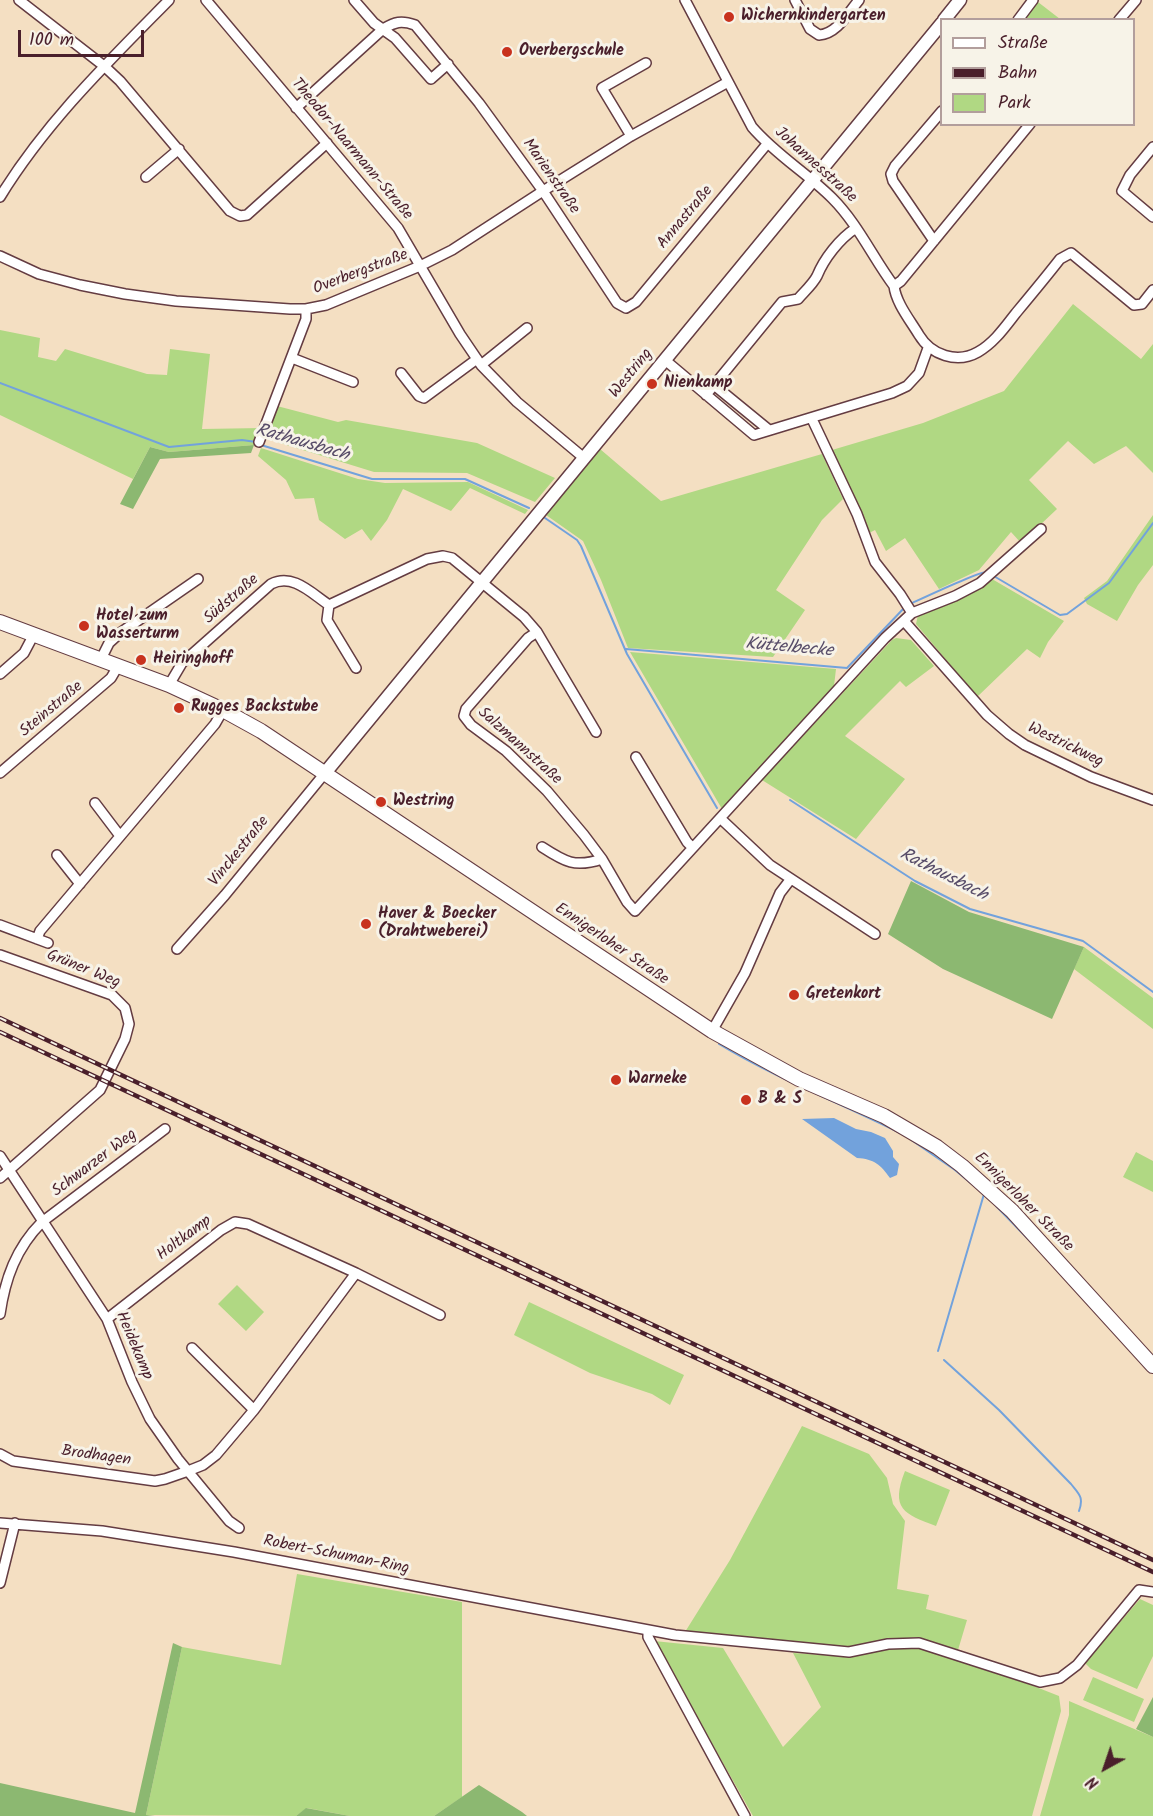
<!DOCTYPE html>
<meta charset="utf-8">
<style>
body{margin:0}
#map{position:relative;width:1153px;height:1816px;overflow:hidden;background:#f4dfc2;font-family:Kalam,sans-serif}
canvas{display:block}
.legend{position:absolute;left:940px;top:18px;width:195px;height:108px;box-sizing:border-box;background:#f7f3e8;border:2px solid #b29e9c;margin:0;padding:8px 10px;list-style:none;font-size:18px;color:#4a1f2b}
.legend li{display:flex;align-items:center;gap:12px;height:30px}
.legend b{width:30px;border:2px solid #b29e9c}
.north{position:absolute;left:1075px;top:1738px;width:60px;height:60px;-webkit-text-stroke:4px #f7f3e8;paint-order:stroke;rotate:220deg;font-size:16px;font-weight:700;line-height:24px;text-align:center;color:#4a1f2b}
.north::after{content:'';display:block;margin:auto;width:21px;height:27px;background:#4a1f2b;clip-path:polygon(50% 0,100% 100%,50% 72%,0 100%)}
.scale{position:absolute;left:18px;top:30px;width:126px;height:27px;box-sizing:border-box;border:3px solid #4a1f2b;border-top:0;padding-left:8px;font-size:18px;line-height:21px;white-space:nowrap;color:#4a1f2b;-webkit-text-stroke:4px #f7f3e8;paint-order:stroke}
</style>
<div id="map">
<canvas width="1153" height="1816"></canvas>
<ul class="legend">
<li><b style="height:8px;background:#fff"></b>Straße</li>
<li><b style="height:8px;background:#4a1f2b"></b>Bahn</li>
<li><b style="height:16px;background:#b0d883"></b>Park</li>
</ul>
<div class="north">N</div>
<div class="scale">100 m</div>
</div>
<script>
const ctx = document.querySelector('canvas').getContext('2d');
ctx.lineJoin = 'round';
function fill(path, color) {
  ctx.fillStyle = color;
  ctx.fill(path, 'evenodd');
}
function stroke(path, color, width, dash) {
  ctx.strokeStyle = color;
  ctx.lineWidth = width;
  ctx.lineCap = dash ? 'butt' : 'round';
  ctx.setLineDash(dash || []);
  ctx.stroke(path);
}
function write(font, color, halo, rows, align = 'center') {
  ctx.font = font + ' Kalam,sans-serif';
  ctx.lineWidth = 6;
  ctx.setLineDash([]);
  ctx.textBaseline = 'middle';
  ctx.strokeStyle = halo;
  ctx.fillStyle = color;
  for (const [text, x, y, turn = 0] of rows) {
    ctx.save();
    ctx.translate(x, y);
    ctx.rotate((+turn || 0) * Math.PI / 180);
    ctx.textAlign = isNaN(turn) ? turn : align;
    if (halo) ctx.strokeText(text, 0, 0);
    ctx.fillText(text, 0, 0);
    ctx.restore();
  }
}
fill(new Path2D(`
 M1038 2 1060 19 1024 20Z
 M1073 304 1141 359 1153 344V473L1126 446 1094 464 1068 441 1029 480 1057 509 1021 543 1011 532 979 570 939 589 905 538 886 551 875 530 869 533 832 450 923 423 1004 391Z
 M0 330 40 338 38 357 56 361 65 349 147 374 167 375 170 349 210 354 202 429 262 428 254 445 169 452 150 447 133 479 0 415Z
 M277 406 338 422 346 420 477 443 555 478 535 502 467 473 374 472 264 438Z
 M261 448 358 479 385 483 468 482 528 510 525 514 470 488 451 511 403 489 387 520 371 541 362 529 345 539 319 520 314 498 295 499 286 480 258 456Z
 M600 449 661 501 822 454 843 499 822 520 776 590 805 610 773 657 628 648 601 580 583 541 546 515Z
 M1153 515V565L1138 585 1117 621 1087 604 1084 598 1107 581Z
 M992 579 1064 621 1048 642 1040 658 1027 649 977 697 916 624 918 615 973 592Z
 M896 638 911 640 934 666 906 687 900 681 845 736 905 779 856 839 762 780 892 640Z
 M630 652 836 669 834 686 722 809Z
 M1084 947 1153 998V1029L1074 969Z
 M1136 1152 1153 1161V1192L1123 1177Z
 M237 1285 264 1312 246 1331 218 1304Z
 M529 1302 684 1375 670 1405 652 1394 590 1373 514 1335Z
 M802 1426 869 1454 887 1478 893 1504 905 1521 897 1589 929 1595 926 1609 967 1620 958 1650 917 1637 848 1648 685 1632 730 1560Z
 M905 1471 950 1490 936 1526C904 1514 890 1509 905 1471Z
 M297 1574 462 1602V1797L434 1816H350L307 1808 296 1816 146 1815 182 1647 281 1665Z
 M1140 1599 1153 1605V1656L1137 1689 1091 1669 1085 1663Z
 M654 1641 723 1648 783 1747 821 1707 793 1653 850 1657 890 1648H918L1031 1685 1059 1696 1061 1711 1032 1816H753Z
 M1093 1677 1144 1699 1134 1722 1083 1700Z
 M1069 1701 1153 1737V1816H1040L1069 1715Z`), '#b0d883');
fill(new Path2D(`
 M254 445 251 453 160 459 133 509 120 504 150 447 169 452Z
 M911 881 969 912 1084 947 1052 1019 943 969 888 934Z
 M173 1643 182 1647 146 1815 155 1816H0V1783L135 1813Z
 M1153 1697V1737L1136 1729Z
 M479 1785 522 1812 527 1816H434Z
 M306 1808 350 1816H296Z`), '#8cb871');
fill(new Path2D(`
 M834 1118 856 1129 871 1132 885 1138 893 1151V1157L899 1164 897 1175 890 1178C881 1165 874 1159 857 1158L802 1119Z`), '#72a2dc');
stroke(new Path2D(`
 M0 383 169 447 242 440 256 442
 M261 445 372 479H465L529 508
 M545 518 577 540 581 546 627 654 717 808
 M992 575 1060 615 1067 614 1109 583 1153 523
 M910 604C921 599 980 571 987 572
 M626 649 847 668 905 607
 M790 800 915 881 970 909 1083 941 1153 992
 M719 1044C777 1079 840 1103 900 1133
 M910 1139 955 1170 978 1189
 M996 1206 1032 1243
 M938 1351 984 1194 982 1193
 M944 1360 999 1410 1071 1484C1079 1494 1084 1497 1079 1511`), '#72a2dc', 2);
const minor = new Path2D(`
 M19 0 104 66 120 81 230 211 240 216 247 215 327 143
 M206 0 398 228 460 334 481 365 517 402 584 458
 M354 0 374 23 395 38 431 79 448 64
 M685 0 752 127C776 155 807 173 832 198 858 224 873 258 894 286 896 303 910 320 919 335 931 355 957 364 978 352 994 343 1005 327 1016 313 1031 295 1046 277 1060 259L1071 253 1134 305 1142 304 1153 290
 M795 0 810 29 819 35C837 34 848 13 859 0
 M1018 20 1033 0
 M1119 20 1136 0
 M296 108 383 29C395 22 401 20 415 25L479 103 543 191 617 303 626 308 636 302 767 144
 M631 136 602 88 646 63
 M1153 147 1130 175 1122 191 1153 217
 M146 177 179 149
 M0 197C46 122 108 62 169 0
 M934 241 893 181 891 174 895 166 942 111
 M0 256 39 274 80 285 125 294 176 301 290 309H306L326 305 420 266 452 250 543 191 631 136 728 82
 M894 286 901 281 1030 124
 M292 358 353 382
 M665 360 754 435 892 393 907 386 919 373 928 348
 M481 365 527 328
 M401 373 419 396 424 398 477 359
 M714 385 769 430
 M706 395 782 302 798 299C804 292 813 284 817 276 824 259 839 239 856 228
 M812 419 857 514 875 562 900 594 912 613
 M259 442 306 319V309
 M329 605 427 559 443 556 452 558 524 617 537 632 596 732
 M329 605 327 620 356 668
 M904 621 987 715 1009 734 1025 745 1091 777 1153 800
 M537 632 528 638 466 709 464 716 471 725 506 751 547 791 584 835 602 859 627 902 635 911 885 638 912 613 955 596 980 583 1041 529
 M101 659 109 643 120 633 198 579
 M0 674 24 653 33 636
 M169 685 182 663 271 584C293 573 311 593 329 605
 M636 757 687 842 692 847
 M0 773 111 678 118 666
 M95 803 120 836
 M720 818 770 865 875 934
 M542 847C565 862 575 868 602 859
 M57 855 80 884
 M0 925 48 943
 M37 939 40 931 215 724 223 710
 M177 949 225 895 325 773
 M0 955 112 995 125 1008 129 1024 125 1039 100 1090 0 1178
 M712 1031 745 973 780 893 790 880
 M0 1156 107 1319 132 1382 150 1419 178 1459 229 1521 239 1528
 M0 1314C5 1279 16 1248 42 1222L165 1129
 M107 1319 221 1230 235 1222 248 1224 356 1273 440 1315
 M192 1348 254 1410
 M0 1454 13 1461 155 1481 165 1479 188 1471 203 1465 216 1455 254 1410 356 1273
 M0 1523 102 1531 234 1552 675 1635 849 1652 888 1644 919 1643 1040 1682 1060 1678 1077 1665 1139 1590 1153 1592
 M0 1583 15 1523
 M648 1632V1637L745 1816`);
const tertiary = new Path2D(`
 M944 20 960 0
 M325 773 942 23`);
const secondary = new Path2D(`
 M0 622 169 685 223 710 261 731 712 1031 799 1079 884 1116 937 1147 962 1166 1012 1211 1153 1366`);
stroke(minor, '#643c42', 12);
stroke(tertiary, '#643c42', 15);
stroke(secondary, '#643c42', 16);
stroke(minor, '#fff', 9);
stroke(tertiary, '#fff', 12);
stroke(secondary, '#fff', 14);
const rail = new Path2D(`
 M0 1018 1153 1560
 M0 1032 1153 1572`);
stroke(rail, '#4a1f2b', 4.5);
stroke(rail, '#f7f3e8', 2, [7]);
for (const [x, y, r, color] of [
 [729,17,6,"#c8321e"],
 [507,52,6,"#c8321e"],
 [652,384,6,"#c8321e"],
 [84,626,6,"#c8321e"],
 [141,660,6,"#c8321e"],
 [179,708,6,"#c8321e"],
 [381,802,6,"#c8321e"],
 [366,924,6,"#c8321e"],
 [794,995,6,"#c8321e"],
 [616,1080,6,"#c8321e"],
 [746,1100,6,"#c8321e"]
]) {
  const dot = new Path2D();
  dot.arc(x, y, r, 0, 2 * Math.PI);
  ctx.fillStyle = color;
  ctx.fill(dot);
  stroke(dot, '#f7f3e8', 2);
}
write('bold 16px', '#4a1f2b', '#f7f3e8', [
 ["Wichernkindergarten",741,17],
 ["Overbergschule",519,52],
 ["Nienkamp",664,384],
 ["Hotel zum",96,617],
 ["Wasserturm",96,635],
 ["Heiringhoff",153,660],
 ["Rugges Backstube",191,708],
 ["Westring",393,802],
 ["Haver & Boecker",378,915],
 ["(Drahtweberei)",378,933],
 ["Gretenkort",806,995],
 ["Warneke",628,1080],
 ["B & S",758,1100]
], 'left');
write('16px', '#4a1f2b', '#f7f3e8', [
 ["Theodor-Naarmann-Straße",351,150,50],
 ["Johannesstraße",815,166,42],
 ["Marienstraße",550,177,55],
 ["Annastraße",686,218,-50],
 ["Overbergstraße",361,273,-21],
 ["Westring",632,374,-51],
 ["Südstraße",232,600,-41],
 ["Steinstraße",52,710,-40],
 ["Westrickweg",1065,746,26],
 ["Salzmannstraße",519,747,42],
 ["Vinckestraße",240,852,-51],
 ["Ennigerloher Straße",611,945,34],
 ["Grüner Weg",83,970,22],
 ["Schwarzer Weg",95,1164,-37],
 ["Ennigerloher Straße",1023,1203,45],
 ["Holtkamp",185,1239,-37],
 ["Heidekamp",133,1346,67],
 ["Brodhagen",96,1457,8],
 ["Robert-Schuman-Ring",336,1556,11]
]);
write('italic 18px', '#584d69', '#f7f3e8', [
 ["Rathausbach",302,444,16],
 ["Küttelbecke",789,649,5],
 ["Rathausbach",943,876,27]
]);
</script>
